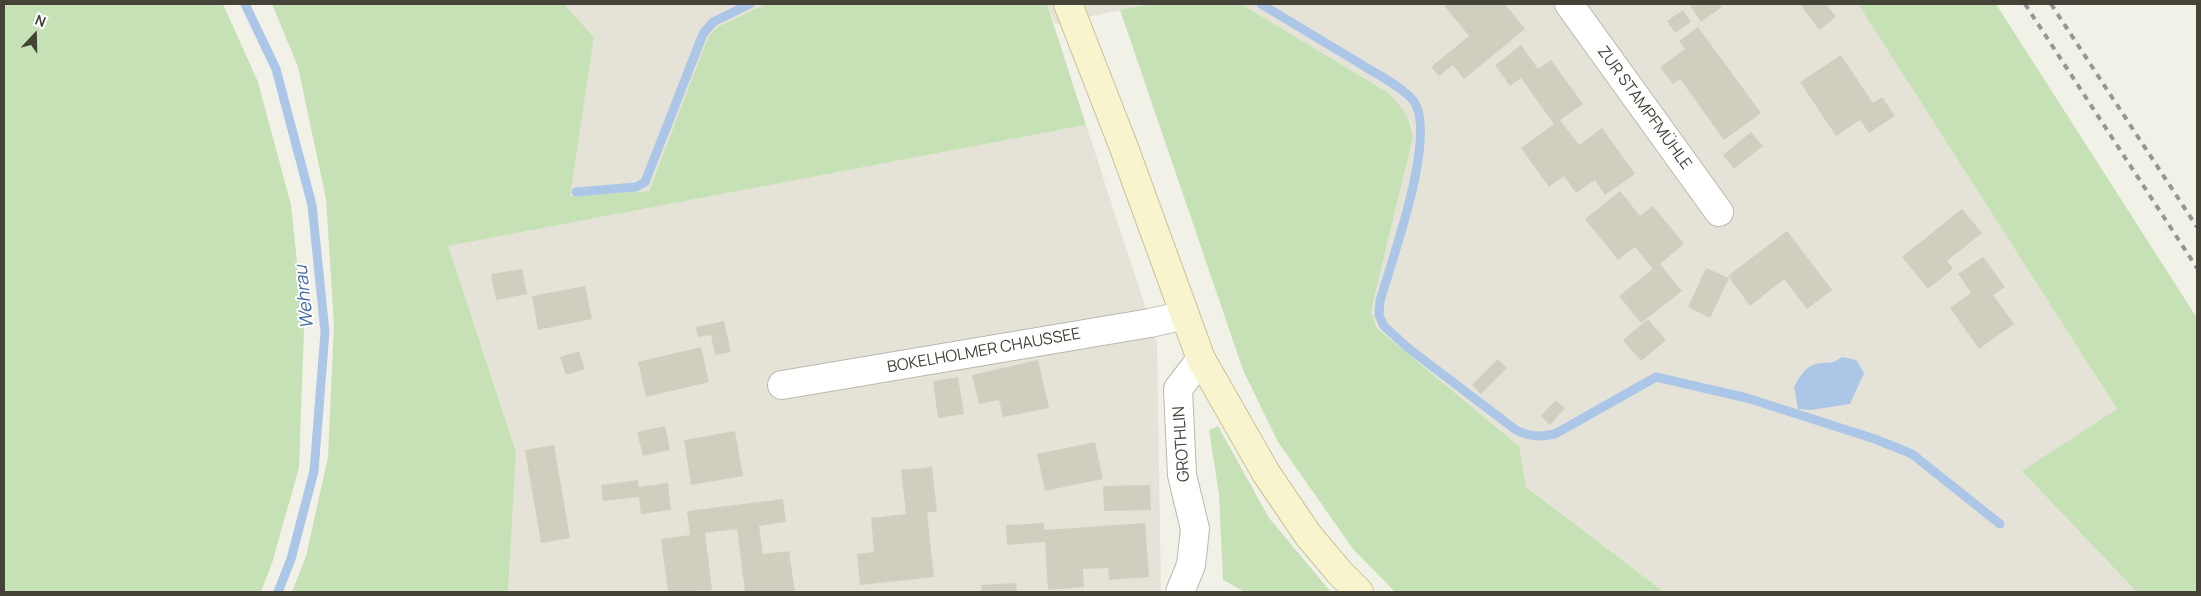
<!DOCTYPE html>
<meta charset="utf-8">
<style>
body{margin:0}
#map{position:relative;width:2201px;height:596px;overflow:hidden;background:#f2f1e8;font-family:Manrope,sans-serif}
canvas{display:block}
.frame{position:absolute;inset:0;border:5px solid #454238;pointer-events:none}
.north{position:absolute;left:10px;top:10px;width:50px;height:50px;-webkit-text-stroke:4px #fff;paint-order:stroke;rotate:21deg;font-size:14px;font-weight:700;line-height:20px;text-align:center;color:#454238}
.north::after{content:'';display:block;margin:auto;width:18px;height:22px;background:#454238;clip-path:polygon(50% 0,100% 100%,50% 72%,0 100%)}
</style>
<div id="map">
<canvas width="2201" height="596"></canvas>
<div class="frame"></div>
<div class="north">N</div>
</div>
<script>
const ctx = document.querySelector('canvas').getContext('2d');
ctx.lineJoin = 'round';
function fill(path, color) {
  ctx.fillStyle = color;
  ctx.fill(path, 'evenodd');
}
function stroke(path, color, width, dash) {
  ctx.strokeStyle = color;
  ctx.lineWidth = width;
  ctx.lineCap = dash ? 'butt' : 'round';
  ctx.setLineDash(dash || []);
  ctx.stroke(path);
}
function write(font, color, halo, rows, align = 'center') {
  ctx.font = font + ' Manrope,sans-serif';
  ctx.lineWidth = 4;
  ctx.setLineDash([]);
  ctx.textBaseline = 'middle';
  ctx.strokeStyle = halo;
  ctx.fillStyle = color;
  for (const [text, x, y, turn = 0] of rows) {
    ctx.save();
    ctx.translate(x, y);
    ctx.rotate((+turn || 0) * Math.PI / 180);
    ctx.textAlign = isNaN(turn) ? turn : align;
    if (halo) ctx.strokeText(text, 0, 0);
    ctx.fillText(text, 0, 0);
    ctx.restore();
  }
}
fill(new Path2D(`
 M564 4H766L719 26 708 37 649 191 569 196 594 37Z
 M1047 4H1150L1055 24Z
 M1241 4H1858L2117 409 2023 471 2137 592H1664L1526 487 1519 446 1378 328 1371 311 1413 137 1411 123 1387 92Z
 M1086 125 1157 343 1161 592H508L516 452 447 246Z`), '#e5e3d7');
fill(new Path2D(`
 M4 4H223L258 82 291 205 304 329 299 468 272 563 261 592H4Z
 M272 4H564L594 37 570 196 649 191 708 37 719 26 766 4H1047L1086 125 448 246 516 452 508 592H292L306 556 328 457 334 325 326 199 298 67Z
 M1150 4H1241L1387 92C1401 106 1410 116 1413 137L1371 311 1377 328 1519 446 1526 487 1664 592H1395L1353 549 1278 442 1243 370 1120 10Z
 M1858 4H1996L2197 318V592H2137L2022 471 2117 409Z
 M1218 426 1269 518 1331 592H1245L1223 580 1219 495 1209 430Z`), '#c7e1b6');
fill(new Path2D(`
 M1842 357 1856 360 1864 373 1850 404 1811 410 1798 409 1794 387C1799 378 1805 366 1816 364 1830 361 1828 366 1842 357Z`), '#acc6e7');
stroke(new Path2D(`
 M245 4 276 69 312 205 325 332 314 471 291 559 278 592
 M1261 4C1293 23 1326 43 1359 63 1376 74 1398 84 1412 99 1440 130 1391 262 1380 301L1379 315 1384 326 1408 348 1516 430C1530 437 1540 437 1555 434L1656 377 1747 398 1875 439 1912 454 2000 524
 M576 192 636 187 645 182 703 34 713 22 750 4`), '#acc6e7', 9);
fill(new Path2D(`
 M1443 4H1505L1525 29 1464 79 1453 65 1439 76 1431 67 1469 36Z
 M1692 4H1719L1722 7 1701 22 1690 5Z
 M1800 4H1826L1836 17 1819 30Z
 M1683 10 1691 22 1675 33 1667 21Z
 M1698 27 1761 113 1724 140 1680 79 1673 84 1660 67 1685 49 1679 41Z
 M1521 45 1538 69 1551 60 1583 104 1560 120 1579 145 1602 128 1635 174 1605 195 1595 180 1576 193 1564 176 1549 187 1521 148 1554 124 1521 78 1510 86 1495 65Z
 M1841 55 1873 103 1882 97 1895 116 1869 133 1860 120 1836 136 1800 82Z
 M1751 132 1763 146 1734 169 1723 155Z
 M1620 191 1640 216 1653 206 1684 244 1660 264 1682 291 1641 323 1619 296 1653 269 1635 247 1618 260 1585 219Z
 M1962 209 1982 233 1947 261 1953 269 1928 289 1902 257Z
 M1787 231 1832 290 1807 309 1784 279 1750 306 1728 276Z
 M1983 257 2005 287 1993 295 2014 324 1979 349 1950 308 1971 293 1958 274Z
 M1706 268 1729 278 1710 318 1688 307Z
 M522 269 527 294 496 300 491 274Z
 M585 286 592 319 538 330 532 296Z
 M1648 319 1666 340 1641 361 1623 340Z
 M724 321 731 352 715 355 711 335 698 337 696 327Z
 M701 347 709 382 646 397 638 362Z
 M579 351 585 369 566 375 560 357Z
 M1498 359 1507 368 1481 394 1472 385Z
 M1038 360 1049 408 1003 417 999 400 979 404 972 375Z
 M958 377 964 414 938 418 933 381Z
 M1556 400 1565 408 1550 425 1541 416Z
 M665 426 670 450 643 456 637 432Z
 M735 431 743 476 691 485 684 440Z
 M1095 442 1103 479 1045 491 1037 454Z
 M554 445 570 538 541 543 525 450Z
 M932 467 937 511 927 513 934 577 860 585 857 554 874 552 871 518 906 514 901 470Z
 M638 480 639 487 668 483 671 510 641 514 639 497 603 501 601 485Z
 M1150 485 1151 510 1104 511 1103 486Z
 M783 499 786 522 759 526 763 554 789 551 795 592H745L737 529 705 533 712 590 668 592 661 539 690 535 687 511Z
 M1044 523V530L1145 523 1149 577 1109 580 1108 568 1083 569 1084 587 1048 590 1045 542 1007 545 1006 525Z
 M1016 583 1017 592H982L981 585Z`), '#d2cebf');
const street = new Path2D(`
 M1569 4 1719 212
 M782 385 1150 323 1185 315
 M1180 592 1191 565 1195 529 1182 475 1178 389 1201 359`);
const secondary = new Path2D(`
 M1068 4 1123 145 1201 359 1266 473 1308 535 1340 573 1359 592`);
stroke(street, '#bcb9ac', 30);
stroke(secondary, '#c9c49b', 30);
stroke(street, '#fff', 28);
stroke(secondary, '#f8f4cd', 28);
stroke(new Path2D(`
 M2025 4 2197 268
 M2051 4 2197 227`), '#969696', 4, [6, 6]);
write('16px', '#454238', '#fff', [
 ["ZUR STAMPFMÜHLE",1644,108,54],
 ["BOKELHOLMER CHAUSSEE",984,351,-10],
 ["GROTHLIN",1182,444,-94]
]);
write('italic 18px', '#3e69a4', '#fff', [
 ["Wehrau",305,297,-96]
]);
</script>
